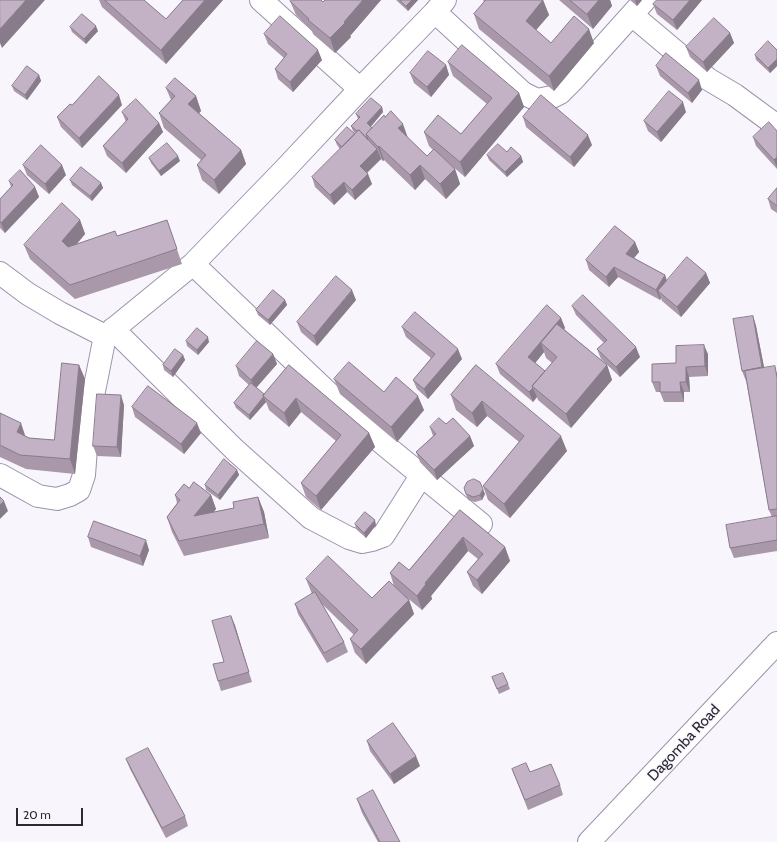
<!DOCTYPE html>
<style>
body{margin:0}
#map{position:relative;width:777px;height:842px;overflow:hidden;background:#f8f6fc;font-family:Cabin,sans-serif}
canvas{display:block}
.scale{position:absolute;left:16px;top:808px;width:67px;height:18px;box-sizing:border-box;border:2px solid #2c2932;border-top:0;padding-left:5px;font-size:12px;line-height:14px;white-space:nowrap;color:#2c2932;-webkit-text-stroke:3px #f8f6fc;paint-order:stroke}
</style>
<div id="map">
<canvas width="777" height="842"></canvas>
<div class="scale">20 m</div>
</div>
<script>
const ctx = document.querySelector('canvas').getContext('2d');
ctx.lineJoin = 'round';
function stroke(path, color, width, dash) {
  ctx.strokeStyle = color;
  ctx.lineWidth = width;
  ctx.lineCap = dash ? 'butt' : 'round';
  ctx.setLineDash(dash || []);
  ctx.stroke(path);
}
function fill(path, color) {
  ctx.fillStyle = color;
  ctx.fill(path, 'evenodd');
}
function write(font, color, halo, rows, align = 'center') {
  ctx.font = font + ' Cabin,sans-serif';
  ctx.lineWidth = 3;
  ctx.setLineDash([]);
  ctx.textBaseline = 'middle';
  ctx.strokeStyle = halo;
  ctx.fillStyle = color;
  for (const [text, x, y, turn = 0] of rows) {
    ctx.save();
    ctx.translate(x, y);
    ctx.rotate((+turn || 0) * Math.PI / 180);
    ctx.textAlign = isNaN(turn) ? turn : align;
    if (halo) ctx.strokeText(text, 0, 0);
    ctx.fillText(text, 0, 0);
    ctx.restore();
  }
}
const minor = new Path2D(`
 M261 0 360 89
 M435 12 523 93 537 100 552 97 560 93 574 79 645 0
 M632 15 708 79 735 95 777 126
 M193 264 304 370 376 438 481 524
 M0 273 28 294 60 313 105 336 193 264 285 169 360 89 435 12 445 0
 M113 329 235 450 311 518 349 538 362 542 372 540 383 536 421 476
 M0 475 38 496 57 499 70 495 79 490 84 475 88 421 105 336
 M589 842 777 643`);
stroke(minor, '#9b93ab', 24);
stroke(minor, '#fff', 22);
fill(new Path2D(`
 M99 0H144L166 19 183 0H223L166 64 102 7Z
 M325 0H381L350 36 351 37 335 53 313 34 312 31 296 15 290 1 323 2Z
 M396 0H418L408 11Z
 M483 0H543L549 15 536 30 551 43H594L554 91 479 29 474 14 484 2Z
 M559 0H610L612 6 593 29Z
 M630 0H642L637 6Z
 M702 0 677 30 657 14 653 4Z
 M70 27 98 31 86 44 72 32Z
 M730 33 734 43 707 72 690 57 686 47Z
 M264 34 322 60 293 92 278 79 275 69 284 58 268 44Z
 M777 50V66L770 73 756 60 755 55Z
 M448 62 519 93 524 107 465 177 444 159 455 169 460 184 446 199 425 179 415 190 384 160 383 161 381 159 367 172 372 184 355 200 347 192 334 205 315 187 312 177 340 149 337 145 335 140 355 133 353 131 351 126 358 119 356 114 382 107 383 112 371 127 372 128 408 138 427 156 433 150 429 146 424 132 461 134 487 104 453 76Z
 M446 65 449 75 431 97 414 83 410 73Z
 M656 66 702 90 692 103 660 76Z
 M39 75 41 81 27 100 14 91 12 86Z
 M166 88 196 96 201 111 199 113 241 150 246 164 219 194 202 180 197 165 201 160 164 128 159 113 171 100Z
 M72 105H122L82 148 61 127 57 117Z
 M122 112 159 123 163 132 126 173 107 156 103 146 126 122Z
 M686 112 661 142 648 131 644 121Z
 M523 117 592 145 574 167 526 127Z
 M777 131V169L756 146 753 137Z
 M507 152 521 156 523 162 507 177 489 160 487 155Z
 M149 158 180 161 161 176 151 163Z
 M23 165 66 175 49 194 27 175Z
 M70 180 101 183 103 188 92 201 72 185Z
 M9 181 35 187 39 197 5 233 0 228V199L11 187Z
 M777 188V213L771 209 768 199Z
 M80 220 85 234 77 244 117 236 167 220 182 264 75 299 30 259 24 245Z
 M635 242 639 252 634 258 665 275 667 281 706 273 710 283 681 317 662 301 661 298 660 300 618 277 609 287 589 270 586 260Z
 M285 300 287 305 270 325 258 315 256 310Z
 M356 300 317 346 301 332 297 322Z
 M572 306 640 357 620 377 601 359 597 349 604 343 576 315Z
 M753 316 756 326 764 368 777 372V551L734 558 730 548 772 517 769 510 746 380V381L742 371Z
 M561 318 565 328 564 329 607 365 612 380 571 428 538 400 537 397 533 402 500 374 496 364ZM544 352 546 358 552 363 545 371 535 363Z
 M402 327 462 359 428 399 417 389 413 380 431 358 406 337Z
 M186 341 209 342 198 355 187 346Z
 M273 354 277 364 256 388 264 394 289 365 369 433 375 447 321 510 306 497 301 483 336 441 301 412 289 427 269 410 266 402 250 420 236 408 234 403 249 385 239 376 236 366Z
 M708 354V376L689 377 690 392H684V402H664L660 392H656L652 382 676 363Z
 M183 355 185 360 173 377 164 370 163 365Z
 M79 365 85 379 75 474 26 469 0 457V413L25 436 29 438 54 440Z
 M476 365 567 451 510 518 488 500 483 486 519 442 487 416 477 427 456 410 451 395Z
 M334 379 384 392 424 410 397 442 340 394Z
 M124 405 121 457 97 456 93 446Z
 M132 407 201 433 184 454 135 417Z
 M446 424 470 436 474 446 437 480 420 462 416 452 433 436 430 427Z
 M237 470 239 475 220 500 206 490 205 485Z
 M189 488 211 495 216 509 213 512 234 508 258 497 264 512 269 538 184 556 172 532 167 517 177 503 175 495Z
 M464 488 485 494 482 500 475 502 468 500Z
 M460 510 505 547 510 561 482 594 473 586 467 572 478 559 468 551 431 596 432 599 422 610 405 596 409 600 414 614 366 664 355 653 350 639 354 635 322 604 344 642 348 652 327 663 298 614 295 604 312 594 306 579 372 598 394 586 390 573 409 570Z
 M355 524 376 525 366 538 356 529Z
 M88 537 149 550 143 566 91 547Z
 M231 616 252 682 221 691 218 681 224 662Z
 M492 677 508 684 510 689 499 694Z
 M367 741 420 766 394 784 370 751Z
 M126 759 185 816 188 826 166 838 130 769Z
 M512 769 560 785 563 795 528 810Z
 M357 799 400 842H378L362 813Z`), '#a898aa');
fill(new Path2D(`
 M26 0H45L2 48 0 43V29Z
 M205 0H223L166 64 161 50Z
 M363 0H381L350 36 351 37 335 53 330 38Z
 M412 0H418L408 11 406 6Z
 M543 0 549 15 531 36 526 21Z
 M599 0H610L612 6 593 29 587 14Z
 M635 0H642L637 6Z
 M690 0H702L677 30 673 20Z
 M96 26 98 31 86 44 84 39Z
 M589 29 594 43 554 91 549 76Z
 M730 33 734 43 707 72 703 62Z
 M318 50 322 60 293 92 290 82Z
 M777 59V66L770 73 768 68Z
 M446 65 449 75 431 97 427 87Z
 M39 75 41 81 27 100 25 95Z
 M699 80 702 90 692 103 688 93Z
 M519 93 524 107 465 177 460 162Z
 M119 95 122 105 82 148 79 138Z
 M196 96 201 111 194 119 188 104Z
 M683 102 686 112 661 142 657 132Z
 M382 107 383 112 369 128 367 123Z
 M159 123 163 132 126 173 122 163Z
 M403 124 408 138 398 128Z
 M588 135 592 145 574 167 570 157Z
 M379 146 384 160 383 161 378 147Z
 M377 149 381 159 364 176 360 166Z
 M241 150 246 164 219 194 214 180Z
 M178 156 180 161 161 176 159 171Z
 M521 156 523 162 507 177 505 172Z
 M777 157V168L774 160Z
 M62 165 66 175 49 194 45 184Z
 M420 165 425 179 415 190 410 175Z
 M455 169 460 184 446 199 440 184Z
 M368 174 372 184 355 200 352 190Z
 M344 182 347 192 334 205 330 195Z
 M101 183 103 188 92 201 90 196Z
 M35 187 39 197 5 233 1 223Z
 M80 220 85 234 67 255 62 241Z
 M635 242 639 252 629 264 626 254Z
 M614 267 618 277 609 287 606 277Z
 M706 273 710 283 681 317 677 307Z
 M665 275 668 285 658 291 661 298 660 300 656 290Z
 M352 290 356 300 317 346 314 336Z
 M285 300 287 305 270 325 268 320Z
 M753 316 756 326 766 377 762 367Z
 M561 318 565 328 547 348 541 343 544 352 532 367 528 357Z
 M208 337 209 342 198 355 197 350Z
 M704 345 708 354V376L705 366Z
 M636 347 640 357 620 377 616 367Z
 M458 349 462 359 428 399 424 389Z
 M273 354 277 364 255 389 251 380Z
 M183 355 185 360 173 377 171 371Z
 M79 365 85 379 75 474 70 459Z
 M607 365 612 380 571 428 566 414Z
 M686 367 689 377 690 392 686 382Z
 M680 382 684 392V402L681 392Z
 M533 388 537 397 533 402 529 392Z
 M121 395 124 405 121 457 117 447Z
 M418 396 424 410 397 442 391 427Z
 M264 397 266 402 250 420 249 415Z
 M296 398 301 412 289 427 284 413Z
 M482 401 487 416 477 427 472 413Z
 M21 423 26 438 17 432Z
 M197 423 201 433 184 454 181 444Z
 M369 433 375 447 321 510 316 496Z
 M470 436 474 446 437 480 434 470Z
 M561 436 567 451 510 518 504 504Z
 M237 470 239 475 220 500 218 495Z
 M483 489 485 494 482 500 480 495Z
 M211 495 216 509 199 531 194 516Z
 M258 497 264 512 269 538 264 524Z
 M4 501 8 511 0 519V505Z
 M375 520 376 525 366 538 364 533Z
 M463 537 468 551 431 596 432 599 422 610 417 596 425 583Z
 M146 540 149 550 143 566 140 556Z
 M505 547 510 561 482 594 477 580Z
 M409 600 414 614 366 664 361 649Z
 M231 616 235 625 252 682 249 672Z
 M416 756 420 766 394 784 390 774Z`), '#887c8b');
const building = new Path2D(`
 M0 0H26L0 29Z
 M105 0H144L166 19 183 0H205L161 50Z
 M291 0H321L323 2 325 0H363L344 22 345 23 330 38 308 20 309 19 290 1Z
 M400 0H412L406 6Z
 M486 0H543L526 21 551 43 574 16 589 29 549 76 474 14Z
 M570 0H599L587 14Z
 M657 0H690L673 20 653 4Z
 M82 14 96 26 84 39 70 27Z
 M280 16 318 50 290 82 275 69 287 54 264 34Z
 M714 18 730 33 703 62 686 47Z
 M768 41 777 50V59L768 68 755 55Z
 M462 45 519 93 460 162 424 132 438 115 461 134 492 98 448 62Z
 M428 51 446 65 427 87 410 73Z
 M666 53 699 80 688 93 656 66Z
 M27 66 39 75 25 95 12 86Z
 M99 76 119 95 79 138 57 117 70 104 72 105Z
 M175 78 196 96 188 104 241 150 214 180 197 165 206 155 159 113 175 96 166 88Z
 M669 91 683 102 657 132 644 121Z
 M541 95 588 135 570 157 523 117Z
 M371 98 382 107 367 123 372 128 366 134 368 140 359 130 357 131 351 126 360 117 356 114Z
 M136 99 159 123 122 163 103 146 128 119 122 112Z
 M391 111 403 124 398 128 427 156 434 149 455 169 440 184 420 165 410 175 379 146 378 147 366 134 384 115 385 117Z
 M769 122 777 131V157L774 160 753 137Z
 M347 127 355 134 342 147 335 140Z
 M359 130 377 149 360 166 368 174 352 190 344 182 330 195 312 177Z
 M167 143 178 156 159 171 149 158Z
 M498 144 507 152 511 147 521 156 505 172 487 155Z
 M41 145 62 165 45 184 23 165Z
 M81 167 101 183 90 196 70 180Z
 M20 170 35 187 1 223 0 222V199L13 185 9 181Z
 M777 188V206L768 199Z
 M62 203 80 220 62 241 68 247 115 231 117 236 167 220 177 249 70 285 24 245Z
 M615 226 635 242 626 254 665 275 656 290 614 267 606 277 586 260Z
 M687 257 706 273 677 307 658 291Z
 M336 276 352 290 314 336 297 322Z
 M273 290 285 300 268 320 256 310Z
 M583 295 636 347 616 367 597 349 607 340 572 306Z
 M547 305 561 318 528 357 545 371 532 386 533 388 529 392 496 364Z
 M415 312 458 349 424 389 413 380 435 354 402 327Z
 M753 316 762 367 742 371 733 319Z
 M557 324 607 365 566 414 532 386 557 357 541 343Z
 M197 328 208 337 197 350 186 341Z
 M257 341 273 354 251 380 236 366Z
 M704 345 705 366 686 367V382H680L681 392H660V382H652V364L676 363V346Z
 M175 349 183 355 171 371 163 365Z
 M349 362 384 392 396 377 418 396 391 427 334 379Z
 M62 363 79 365 70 459 20 455 0 445V413L21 423 17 432 29 438 54 440Z
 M289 365 369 433 316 496 301 483 341 435 296 398 284 413 263 396Z
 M476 365 561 436 504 504 483 486 524 436 482 401 472 413 451 395Z
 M775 366 777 378V509L769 510 745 371Z
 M251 383 264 394 263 396H264L249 415 234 403Z
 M148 386 197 423 181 444 132 407Z
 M97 394 121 395 117 447 93 446Z
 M439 418 446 424 453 418 470 436 434 470 416 452 436 434 430 427Z
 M224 459 237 470 218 495 205 485Z
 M474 479 480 482 483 489 480 495 473 497 466 494 464 488 467 482Z
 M194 482 211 495 194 516 234 508 233 502 258 497 264 524 179 541 167 517 180 500 175 495 184 484 189 488Z
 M0 497 4 501 0 505Z
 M460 510 505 547 477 580 467 572 483 554 463 537 425 583 426 584 417 596 390 573 399 562 409 570Z
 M365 512 375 520 364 533 355 524Z
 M777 516V540L730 548 726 525Z
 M94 521 146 540 140 556 88 537Z
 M328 556 372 598 389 581 409 600 361 649 350 639 358 630 306 579Z
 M315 592 344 642 324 653 295 604Z
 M231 616 249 672 218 681 213 664 224 662 212 621Z
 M503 673 508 684 497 689 492 677Z
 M393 723 416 756 390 774 367 741Z
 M148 748 185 816 162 828 126 759Z
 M526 763 530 772 551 764 560 785 525 800 512 769Z
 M373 790 400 842H380L357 799Z`);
fill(building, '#c3b1c6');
stroke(building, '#887c8b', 1);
write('15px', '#2c2932', '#f8f6fc', [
 ["Dagomba Road",684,743,-47]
]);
</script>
